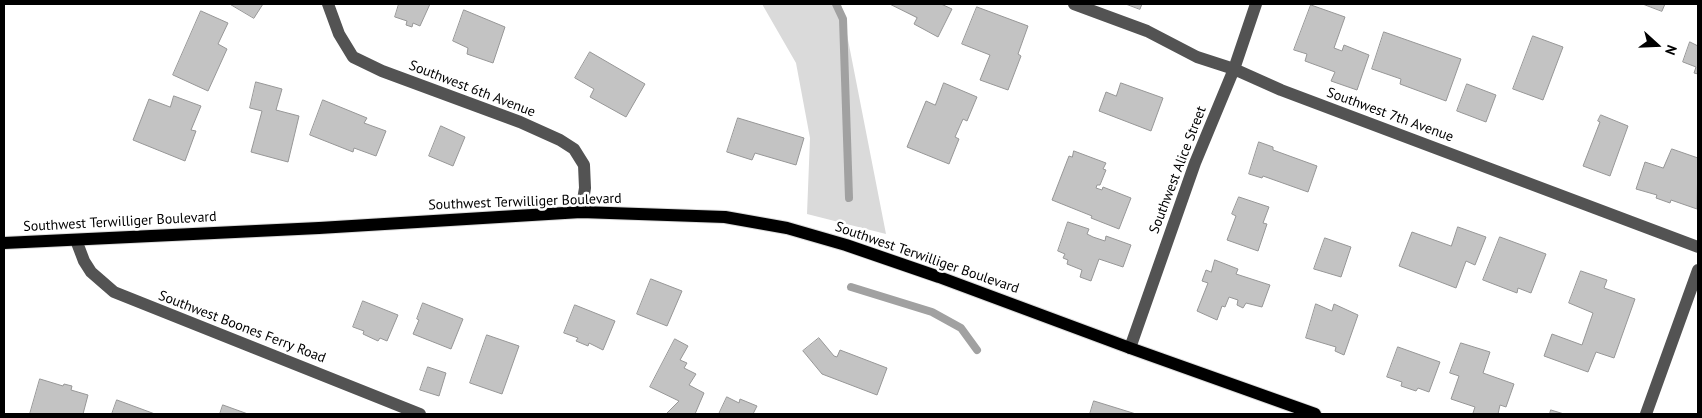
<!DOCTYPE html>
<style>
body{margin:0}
#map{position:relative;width:1702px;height:418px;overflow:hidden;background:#fff;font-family:"PT Sans",sans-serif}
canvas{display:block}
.frame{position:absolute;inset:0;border:5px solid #000;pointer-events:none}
.north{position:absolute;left:1632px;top:20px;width:50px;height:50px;-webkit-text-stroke:4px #fff;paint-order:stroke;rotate:110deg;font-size:14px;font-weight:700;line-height:20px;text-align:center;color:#000}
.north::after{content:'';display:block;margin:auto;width:18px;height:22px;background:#000;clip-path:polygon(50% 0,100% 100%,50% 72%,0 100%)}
</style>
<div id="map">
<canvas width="1702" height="418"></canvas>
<div class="frame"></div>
<div class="north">N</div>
</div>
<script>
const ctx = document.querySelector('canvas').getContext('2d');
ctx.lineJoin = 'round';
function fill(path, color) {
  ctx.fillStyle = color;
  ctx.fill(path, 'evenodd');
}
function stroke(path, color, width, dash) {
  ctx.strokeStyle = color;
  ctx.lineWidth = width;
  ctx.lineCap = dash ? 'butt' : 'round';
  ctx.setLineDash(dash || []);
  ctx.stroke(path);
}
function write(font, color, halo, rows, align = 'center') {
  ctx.font = font + ' "PT Sans",sans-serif';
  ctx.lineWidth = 5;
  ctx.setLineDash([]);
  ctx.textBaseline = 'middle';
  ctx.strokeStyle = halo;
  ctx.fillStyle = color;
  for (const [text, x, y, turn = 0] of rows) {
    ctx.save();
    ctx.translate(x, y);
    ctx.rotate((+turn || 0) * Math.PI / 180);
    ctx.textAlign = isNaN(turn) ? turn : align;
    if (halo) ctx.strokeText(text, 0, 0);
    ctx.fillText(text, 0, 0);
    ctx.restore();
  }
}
fill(new Path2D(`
 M762 4H841L886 234 807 214 810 138 796 63Z`), '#dadada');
stroke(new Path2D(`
 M836 4 843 19 849 198
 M851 287 932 312 961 328 977 350`), '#a1a1a1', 8);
const building = new Path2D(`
 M230 4H263L254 18Z
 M399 4H430L420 26 413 23 412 27 406 25 407 21 395 17Z
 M890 4H941L952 9 938 37 914 24 917 18Z
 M1126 4H1142L1140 9Z
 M1643 4H1665L1662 11Z
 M1311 5 1345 17 1334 48 1342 51 1344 45 1369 55 1357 90 1331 81 1335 72 1305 61 1307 54 1294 50Z
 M977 7 1028 26 1018 54 1021 56 1008 90 980 80 990 55 962 44Z
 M464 10 505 27 493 63 467 54 468 48 453 41Z
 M201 11 228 23 218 44 227 49 208 91 173 75Z
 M1384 32 1461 59 1446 101 1400 84 1401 79 1372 69Z
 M1533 36 1563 47 1543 100 1513 89Z
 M1690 42 1698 46V74L1694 73 1696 67 1683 62Z
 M590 52 645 84 626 117 590 97 594 89 575 78Z
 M256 82 282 89 276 110 299 116 288 162 251 152 262 111 250 108Z
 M944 83 977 97 967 121 963 119 955 137 959 139 949 164 907 147 926 101 935 105Z
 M1121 83 1163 98 1151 131 1099 111 1106 92 1116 96Z
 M1467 84 1496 95 1486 122 1457 111Z
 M174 96 201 106 191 130 196 131 185 161 133 140 149 99 170 107Z
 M323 100 367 118 364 123 386 131 376 156 354 148 353 152 310 135Z
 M1601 115 1628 126 1610 176 1583 166 1600 122 1598 121Z
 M738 118 804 138 796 165 755 153 752 160 727 152Z
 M441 126 465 137 453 166 429 156Z
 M1259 142 1273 147V150L1317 166 1308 192 1263 176 1262 178 1249 174Z
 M1672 149 1698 158 1697 209 1671 200 1670 203 1656 198 1657 195 1636 189 1645 162 1663 168Z
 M1074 151 1106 163 1103 169 1106 170 1100 185H1097L1096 188 1102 190 1103 187 1131 198 1119 229 1091 218 1092 216 1052 200 1069 156 1072 157Z
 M1239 197 1269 207 1263 223 1267 224 1258 251 1227 240 1236 216 1232 214Z
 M1068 222 1089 229 1087 234 1093 237 1105 241 1106 236 1131 245 1123 267 1099 259 1091 281 1080 277 1082 270 1067 264 1068 260 1063 258 1065 254 1058 251Z
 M1458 227 1486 237 1475 265 1466 261 1456 288 1399 266 1412 232 1451 246Z
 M1500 237 1546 254 1531 293 1518 288 1517 293 1483 280Z
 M1325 238 1351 247 1341 277 1314 269Z
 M1215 260 1238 269 1236 274 1270 285 1262 307 1246 303 1243 308 1237 305 1238 300 1229 297 1225 307 1222 306 1217 320 1197 311 1208 283 1202 281 1206 270 1211 272Z
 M1581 271 1607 280 1604 288 1635 299 1614 358 1596 352 1588 372 1544 356 1552 334 1582 345 1593 313 1569 303Z
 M651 279 682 291 667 326 637 314Z
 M363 301 398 315 387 341 380 338 378 341 363 334 364 331 353 327Z
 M423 303 463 319 451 349 413 334 419 320 417 319Z
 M1316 304 1332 311 1334 304 1358 315 1344 355 1335 351 1336 347 1306 338Z
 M575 305 615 321 603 350 589 343 588 346 576 341 578 338 564 333Z
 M487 335 519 346 502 394 470 383Z
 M819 338 834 356 837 357 840 350 887 368 877 395 822 374 803 351Z
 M675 339 688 346 680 360 687 363 684 368 696 374 689 385 704 393 695 414H666L679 401 650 387Z
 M1461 343 1490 352 1483 373 1514 384 1506 407 1500 405 1498 414H1475L1473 413 1475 407 1451 399 1459 376 1450 373Z
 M1398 347 1440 362 1429 392 1418 388 1416 391 1401 386 1402 382 1387 377Z
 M428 367 446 373 439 396 420 390Z
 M40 379 63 386 64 384 72 386 71 390 88 395 83 414H30Z
 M727 397 739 403 740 399 757 406 753 414H719Z
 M117 400 155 414H112Z
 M1094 401 1136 414H1090Z
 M223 405 248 414H220Z
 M1551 410 1564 414H1550Z`);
fill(building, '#c3c3c3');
stroke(building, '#979797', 1);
const major = new Path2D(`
 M4 243 319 228 581 212 725 217 787 228 846 245 939 277 1130 348 1315 414`);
stroke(major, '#dbdbdb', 14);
stroke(new Path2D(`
 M328 4 339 34 353 57 382 71 520 122 560 140 574 149 584 165 585 188 581 212
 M1074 4 1147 31 1197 57 1234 69 1281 90 1698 247
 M76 240 84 261 91 272 114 292 420 414
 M1130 348 1195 163 1234 69 1256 4
 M1646 414 1698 270`), '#535353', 12);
stroke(major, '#000', 12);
write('14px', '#000', '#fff', [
 ["Southwest 6th Avenue",472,89,21],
 ["Southwest 7th Avenue",1390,115,20],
 ["Southwest Alice Street",1178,170,-69],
 ["Southwest Terwilliger Boulevard",525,202,-2],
 ["Southwest Terwilliger Boulevard",120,222,-3],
 ["Southwest Terwilliger Boulevard",927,258,19],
 ["Southwest Boones Ferry Road",242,327,21]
]);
</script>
